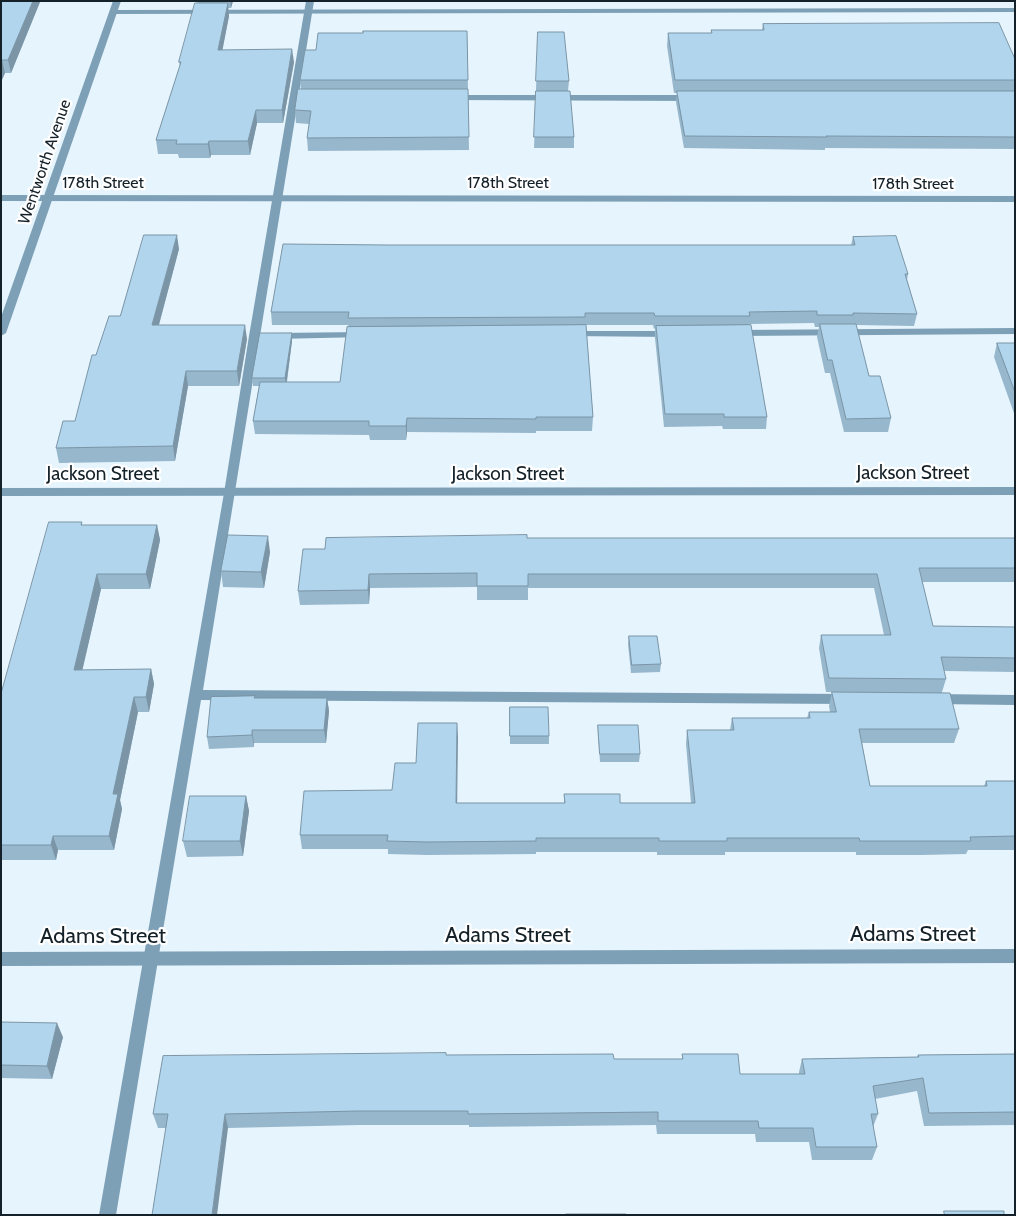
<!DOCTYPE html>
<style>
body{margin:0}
#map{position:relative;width:1016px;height:1216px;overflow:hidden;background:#e6f4fd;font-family:Cabin,sans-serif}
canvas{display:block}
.frame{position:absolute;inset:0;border:2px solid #142129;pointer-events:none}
</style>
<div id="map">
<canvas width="1016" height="1216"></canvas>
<div class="frame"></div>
</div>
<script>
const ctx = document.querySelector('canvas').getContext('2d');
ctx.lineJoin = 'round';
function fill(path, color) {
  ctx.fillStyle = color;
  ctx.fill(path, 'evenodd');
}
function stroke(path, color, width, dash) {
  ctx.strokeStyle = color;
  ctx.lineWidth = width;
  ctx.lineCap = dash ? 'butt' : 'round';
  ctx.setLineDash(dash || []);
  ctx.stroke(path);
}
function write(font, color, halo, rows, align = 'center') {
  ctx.font = font + ' Cabin,sans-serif';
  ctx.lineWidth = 4.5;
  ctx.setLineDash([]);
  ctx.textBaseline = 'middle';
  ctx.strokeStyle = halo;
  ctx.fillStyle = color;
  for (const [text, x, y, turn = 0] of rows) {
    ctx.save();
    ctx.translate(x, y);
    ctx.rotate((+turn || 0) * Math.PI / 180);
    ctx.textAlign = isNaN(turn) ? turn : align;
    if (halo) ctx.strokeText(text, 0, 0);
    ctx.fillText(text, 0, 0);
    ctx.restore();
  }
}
fill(new Path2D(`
 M306 1H314L203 690 848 694 853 695 855 699 853 703 848 704 201 700 116 1215H99L224 493 249 336Z
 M452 95H692L696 98 692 101 449 100V96Z
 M1015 328V334L736 336 731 333 736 330Z
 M571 331H671L676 334 671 337 567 336 566 334 567 332Z
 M361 332 366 335 365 337 276 339 271 336 276 333Z
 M935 694 1015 695V705L935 704 930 703 928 699 930 695Z`), '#7da0b6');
fill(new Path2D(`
 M1015 8V12L114 14 110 12 114 10Z
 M1 195 1015 196V202L1 201Z
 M1015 487V495L1 496V488Z
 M1015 949V963L1 966V952Z`), '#7da0b6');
fill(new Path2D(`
 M113 1H121L6 333 1 336V317Z`), '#7da0b6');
fill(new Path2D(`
 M1 1H39L40 2 11 73H5L1 82Z
 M198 1H233L231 8H228L229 16 222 50 294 62 283 123H257L250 155H211L210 158H179L178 154H158L156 140 180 66 179 62Z
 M763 24 1015 59V149L825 148V150L684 148 676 102 677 93H674L667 46 668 33H711V30H762Z
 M467 31 469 150 308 151 307 138 309 124 296 123 295 110 301 89 300 80 316 50 363 33Z
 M538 32 569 81 568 91 574 137V148H534Z
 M853 237 908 274 907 280 917 314 914 326 856 325 869 376 891 418 888 432H844L830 373H825L817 337 819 327H815L814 323 749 324 767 417 766 429H723L722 426 664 427 655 338V328L654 329 653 325H586L593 417 592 431H536V433L407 432 406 440H370L369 435 255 434 253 421 259 386H253L252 378 292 333V341L287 382H340L349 327 348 325H272L271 312 389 245H851Z
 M179 249 159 325 247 339 239 386H188L175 461 59 463 56 448 75 421 96 355 120 316Z
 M997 343H1015V416L994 357Z
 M82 522V525H157L160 540 150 589H101L82 670 151 669 154 684 149 712H138L120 800 122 809 114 850H58L56 860H1V694Z
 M527 538H1015V582H922L933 626 1015 627V672L944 671 946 679 942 692 959 729 954 743H862L870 786H984L986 781H1015V850H968L966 854 920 855H856V852H725V855H657V852H536V854L427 855 388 854V849H302L300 835 392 790 416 763 457 723V803H564V794L620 803H691L686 744 687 730H730L732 718H807L809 712H830L829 706 832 692H826L819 648 821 635H884L874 588H528V600H477V587L370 588 369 604 300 605 298 591 325 549Z
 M270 552 264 588 223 587 221 571Z
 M629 636 661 664 660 672 631 673 628 644Z
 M255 698H327L329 711 326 743H254V747L209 749 207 737Z
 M510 707 549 736V744H510Z
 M598 725 640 754 639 762H600L598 733Z
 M246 796 249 811 243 856 187 857 183 841Z
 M1 1022 63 1037 52 1079 1 1078Z
 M682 1054 740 1074H799V1072L802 1059 917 1057 918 1055 1015 1054V1125L924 1126 917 1091 875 1099 878 1114 873 1127 877 1147 872 1160H812L809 1142H756L755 1134H657L656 1125 469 1127V1125H360L228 1128H158L153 1114 447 1055 614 1059H682Z`), '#97b7cc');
fill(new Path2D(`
 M33 1H39L40 2 11 73 8 60Z
 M230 1H233L231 8Z
 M228 3 229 16 220 63 218 50Z
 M292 49 294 62 283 123 282 110Z
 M2 60 5 73 1 82V62Z
 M256 110 257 123 250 155 248 141Z
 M209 141 211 155 210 158 208 144Z
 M177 235 179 249 155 339 152 325Z
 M245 325 247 339 239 386 237 371Z
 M292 333V341L286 386 285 378Z
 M186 371 188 386 175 461 173 446Z
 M407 418V432L406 440V426Z
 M157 525 160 540 150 589 146 574Z
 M268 536 270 552 264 588 261 572Z
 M97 574 101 589 79 685 74 670Z
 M369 574 370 588 369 604 368 590Z
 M151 669 154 684 149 712 146 697Z
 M134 697 138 712 120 800 122 809 114 850 109 836 113 794Z
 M327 698 329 711 326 743 324 730Z
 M457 723 458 737 457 817 456 803Z
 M252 730 254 743V747L252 735Z
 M246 796 249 811 243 856 240 841Z
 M53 836 58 850 56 860 51 845Z
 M57 1023 63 1037 52 1079 47 1066Z
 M225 1114 228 1128 217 1215H212Z`), '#7b95a6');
const building = new Path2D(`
 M1 1H33L8 60H2L1 62Z
 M195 3H228L218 50 292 49 282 110H256L248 141H209L208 144H176L177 140H156L181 62H179Z
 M999 23 1015 59V80H675L668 33H712L711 30H764L763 24Z
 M363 31H467L468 80H300L305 50H316L318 33H363Z
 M538 32H564L569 81H536Z
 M298 89H468L469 137 307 138 311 111 295 110Z
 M536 91H570L574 137H534Z
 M677 91H1015V137L826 136 827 137 685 136Z
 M144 235H177L152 325H245L237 371H186L173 446 56 448 63 421H75L92 355H96L109 316H120Z
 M896 236 908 274H905L917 314 853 313V315H817V311L749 312 750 316H655L654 313H585V317L348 318 349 312H271L283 244 389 245H855L853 237Z
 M820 324H856L869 376H880L891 418 846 419 832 360H828Z
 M586 325 593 417H536V419L407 418 406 426H369V421H253L260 382H340L347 327Z
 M751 325 767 417H724V414H665L656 326Z
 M260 333H292L285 378H252Z
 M997 343H1015V392Z
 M49 522H82L81 525H157L146 574H97L74 670 151 669 146 697H134L113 794H118L109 836H53L51 845H1V694Z
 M228 535 268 536 261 572 221 571Z
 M527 535V538H1015V568H919L933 626 1015 627V658L941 657 946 679 829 678 821 635H891L877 574H528V586H477V573L369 574 368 590 298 591 303 549H325L326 538Z
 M629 636H657L661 664 632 665Z
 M832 692 950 693 959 729H859L870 786H987L986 781H1015V836L970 837 971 841H860L859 838H727V841H659V838H536V841L427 842 387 841 388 835H300L304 791 392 790 395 763H416L418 723H457L456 803H565L564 794H620V803H695L687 730H734L732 718H810L809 712H836Z
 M255 696 254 698H327L324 730H252V735L207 737 211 697Z
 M510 707H548L549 736H510Z
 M598 725H638L640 754H600Z
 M190 796H246L240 841H183Z
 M1 1022 57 1023 47 1066 1 1065Z
 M446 1053V1055L613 1054 614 1059H683L682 1054H738L740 1074H805L802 1059 919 1057 918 1055 1015 1054V1112L929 1113 923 1078 873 1086 878 1114H871L877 1147H816L813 1128H759L758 1121H658V1112L468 1114V1111H358L225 1114 212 1215H152L168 1114H153L163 1056Z
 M944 1211H1004V1215H945Z
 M566 1214H626V1215H566Z`);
fill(building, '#b0d5ed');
stroke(building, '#7b95a6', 1);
write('16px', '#142129', '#fff', [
 ["Wentworth Avenue",45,162,-71],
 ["178th Street",103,183],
 ["178th Street",508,183],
 ["178th Street",913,184]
]);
write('19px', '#142129', '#fff', [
 ["Jackson Street",913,473],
 ["Jackson Street",103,474],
 ["Jackson Street",508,474]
]);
write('22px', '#142129', '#fff', [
 ["Adams Street",913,935],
 ["Adams Street",508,936],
 ["Adams Street",103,937]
]);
</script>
